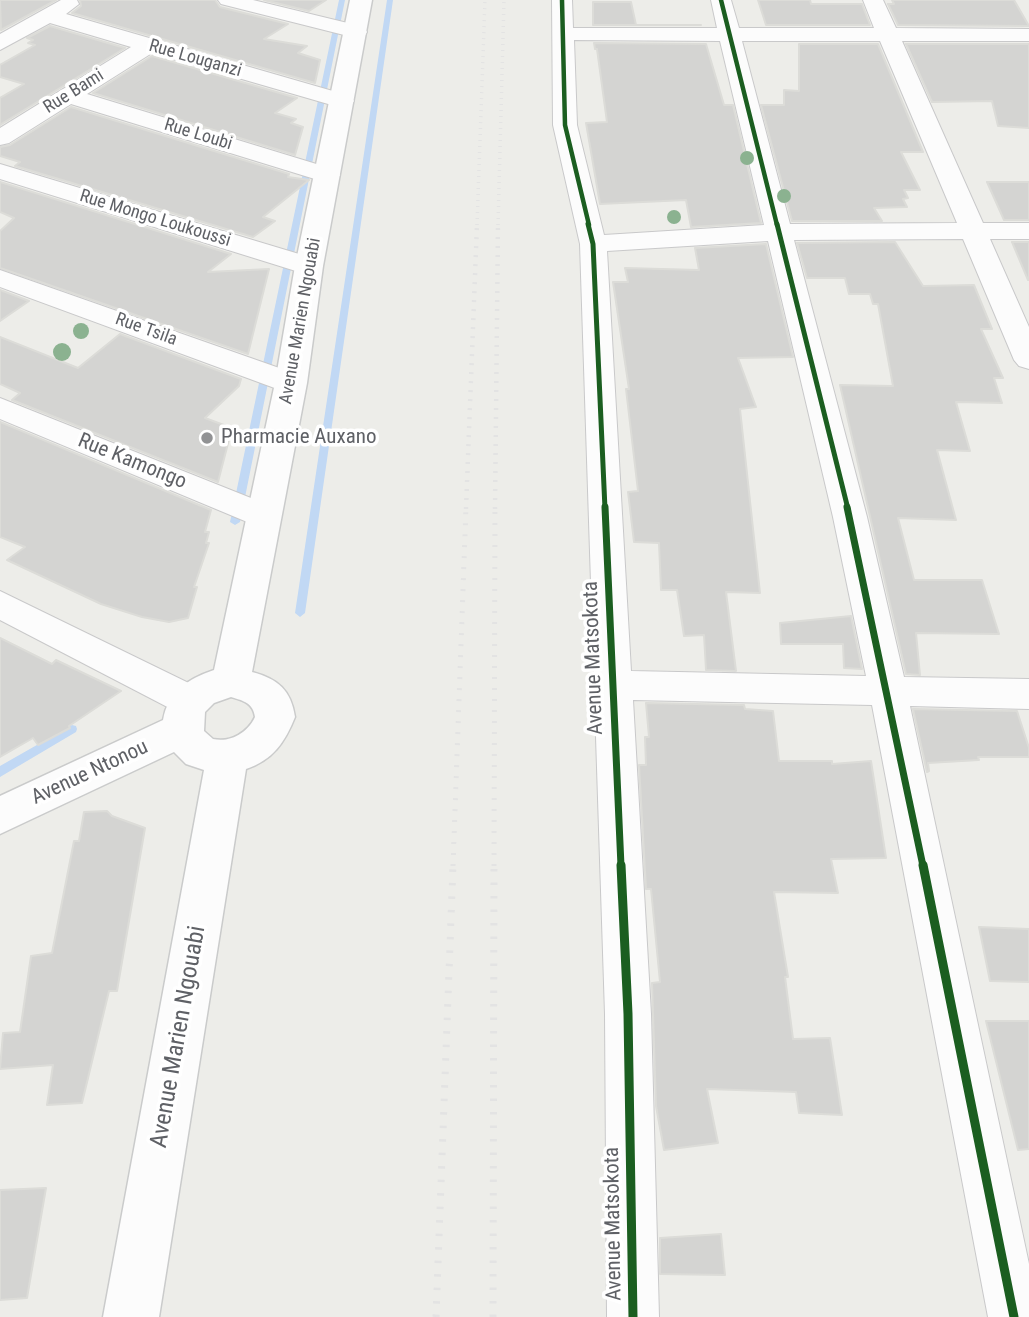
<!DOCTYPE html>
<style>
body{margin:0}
canvas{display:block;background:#edede9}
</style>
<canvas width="1029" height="1317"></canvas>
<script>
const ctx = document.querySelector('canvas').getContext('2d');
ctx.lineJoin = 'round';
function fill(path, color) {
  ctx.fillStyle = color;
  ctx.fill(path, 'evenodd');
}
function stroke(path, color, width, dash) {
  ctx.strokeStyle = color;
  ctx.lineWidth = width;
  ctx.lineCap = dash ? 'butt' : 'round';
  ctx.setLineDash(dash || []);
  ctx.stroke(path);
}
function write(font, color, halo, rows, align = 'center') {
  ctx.font = font + ' "Roboto Condensed",sans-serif';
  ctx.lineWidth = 7;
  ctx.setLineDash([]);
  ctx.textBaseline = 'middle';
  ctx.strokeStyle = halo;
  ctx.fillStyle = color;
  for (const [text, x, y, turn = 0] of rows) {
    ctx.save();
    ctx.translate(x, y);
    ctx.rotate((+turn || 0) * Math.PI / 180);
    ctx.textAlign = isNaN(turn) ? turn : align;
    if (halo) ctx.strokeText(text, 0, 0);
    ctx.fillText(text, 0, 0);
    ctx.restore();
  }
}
fill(new Path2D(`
 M339 0H345L240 522 235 525 230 522Z
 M387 0H393L305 613 300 617 295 613Z
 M72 725 76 726 77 729 76 732 0 777V766Z`), '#c1d8f4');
const building = new Path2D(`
 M0 0H56L1 30Z
 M80 0H215L220 7 288 24 264 39 307 46 298 53 320 60 315 83 72 13 81 6Z
 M264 0H326L309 11Z
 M758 0H810L811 4H862L870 25H766Z
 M892 0H1014L1029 26 898 25 888 4H894Z
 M593 2H631L636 25H701H593Z
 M50 26 125 48 0 125V98L24 84 0 77V65L35 45 28 43 33 40 27 38Z
 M594 43 706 44 724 105H733L761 223 691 227 686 200 600 204 586 123 607 122 597 49H595Z
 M799 44H878L923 152H901L920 190H904L908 198 903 199 907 207 874 208 882 221H792L761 105H784V90L799 91Z
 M906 44H1029V128L998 126 992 101 932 102Z
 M152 56 297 98 275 113 296 119 291 123 303 127 295 155 93 93Z
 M71 107 289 174 288 177 309 180 263 217 275 221 253 237 15 166 20 162 0 156V147L10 145Z
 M0 182 231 254 208 272 269 269 248 354 0 268V231L14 218 0 212Z
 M987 182H1029V220H1004Z
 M895 242 923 286 974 285 992 329H981L1003 378H994L1002 403 956 402 970 451 937 450 956 520 898 518 914 580H982L999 634 916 633 920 675 906 674 840 385 893 386 878 304H873L870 294H849L845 278H807L797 243Z
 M1012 242H1029V280H1028Z
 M766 244 793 357 738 358 756 407 740 409 760 593 726 592 736 671 706 670 704 635 684 636 677 590H661L659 543 634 542 628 492 638 491 626 389H629L613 282H628L625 268 699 270 695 248Z
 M0 290 29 301 0 321Z
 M120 334 241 379 239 386 205 418 232 428 218 482 12 400 20 393 0 384V337L78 368Z
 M0 422 211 510 205 532H209L206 543H209L194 587H197L188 618 169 622 142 617 101 604 7 560 25 547 0 537Z
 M851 616 862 669 844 668 843 644H781L780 623Z
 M0 638 52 664 56 660 121 691 69 726 70 728 38 745 33 738 0 757Z
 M646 703 744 705 745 709 773 711 779 761H832V764L871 761 886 858 831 859 838 893 774 892 788 977H785L793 1039 830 1038 842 1115 799 1113 796 1092 707 1089 718 1143 664 1150 656 1106 652 983 660 982 651 889H646L639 765H646L645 737H649Z
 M913 709 1017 711 1029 748V757H978L979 760 928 763 929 771 927 772Z
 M107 811 112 816 145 828 117 991H109L82 1103 47 1105 53 1065 0 1069 3 1033 20 1032 31 956 52 953 74 841H79L84 812Z
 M979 927 1029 929V982L990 981Z
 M986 1021H1029V1149L1018 1150Z
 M46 1188 27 1298 0 1300V1190Z
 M721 1234 725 1275 660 1274V1238Z`);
fill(building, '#d4d4d2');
stroke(building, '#dcdcd8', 2);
const street = new Path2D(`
 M61 0H77L79 4 66 14 350 96 354 101 350 106 342 108 152 53 87 94 336 170 340 175 336 180 327 183 318 180 71 104 9 143 0 145V128L131 47 50 23 0 50V34Z
 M218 0H253L364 27 367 32 364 37 356 38 221 4Z
 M552 0H572L573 28H717L711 0H731L739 28H874L863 0H883L896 28 1029 29V41H902L983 223H1029V239H990L1029 327V369L1019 366 1014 360 963 239 794 240 867 517 904 677 1029 679V709L910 706 1029 1264V1317H988L872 705 633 700 651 1014 659 1317H607L605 1014 580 244 553 125ZM574 40 720 41 764 225 604 235 577 125ZM742 41H880L957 223 790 224ZM768 241 833 517 866 676 631 671 607 251Z
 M0 164 319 260 323 266 319 272 309 274 299 272 0 179Z
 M0 270 302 376 306 383 302 390 291 392 280 390 0 287Z
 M0 398 276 508 281 516 276 524 264 528 252 524 0 419Z
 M0 591 203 690 209 701 203 712 190 716 177 712 0 620Z`);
const secondary = new Path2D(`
 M350 0H372L323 266 307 383 252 672C278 679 291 690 295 717 285 742 273 760 246 769L159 1317H103L204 770 186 764 174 752 0 834V796L163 720C168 691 188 679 214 670L275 383 295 266ZM231 697C244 701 253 703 255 717 248 732 231 743 213 739L204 731 205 712 214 703Z`);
stroke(street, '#c9c9ca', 2);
stroke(secondary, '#cacbcb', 3);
fill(street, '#fcfcfc');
fill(secondary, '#fcfcfc');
stroke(new Path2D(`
 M477 225 485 0
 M498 225 504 0`), '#e3e3e3', 3.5, [1, 5]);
stroke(new Path2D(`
 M466 509 477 224
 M495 509 498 224`), '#e3e3e3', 4.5, [2, 7]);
stroke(new Path2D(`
 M453 866 466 507
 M494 866 495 507`), '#e3e3e3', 5, [2, 9]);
stroke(new Path2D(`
 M436 1317 453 865
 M493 1317 494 865`), '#e3e3e3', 7, [2.5, 11]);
stroke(new Path2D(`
 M562 0 565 125 589 225
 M721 0 777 225`), '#1b5e20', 4.5);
stroke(new Path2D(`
 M588 224 593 244 605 509
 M777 224 848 509`), '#1b5e20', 5);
stroke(new Path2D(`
 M605 507 621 866
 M847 507 923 866`), '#1b5e20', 7);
stroke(new Path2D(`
 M621 865 628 1014 633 1317
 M923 865 1014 1317`), '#1b5e20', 9);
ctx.fillStyle = '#8bb290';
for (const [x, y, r] of [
 [747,158,7],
 [784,196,7],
 [674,217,7],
 [81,331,8],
 [62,352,9]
]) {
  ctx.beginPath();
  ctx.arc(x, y, r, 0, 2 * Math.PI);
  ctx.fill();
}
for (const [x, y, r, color] of [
 [207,438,7,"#919294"]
]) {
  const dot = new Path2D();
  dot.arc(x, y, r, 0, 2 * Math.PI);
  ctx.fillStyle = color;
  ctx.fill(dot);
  stroke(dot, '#fff', 2.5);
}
write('18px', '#5f6166', '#fff', [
 ["Rue Louganzi",195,59,16],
 ["Rue Bami",74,92,-32],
 ["Rue Loubi",198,135,17],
 ["Rue Mongo Loukoussi",155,219,17],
 ["Avenue Marien Ngouabi",301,321,-80],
 ["Rue Tsila",146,330,20]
]);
write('21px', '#5f6166', '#fff', [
 ["Pharmacie Auxano",221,438]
], 'left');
write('21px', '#5f6166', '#fff', [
 ["Rue Kamongo",132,462,22],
 ["Avenue Matsokota",594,658,-92],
 ["Avenue Ntonou",90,773,-25],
 ["Avenue Matsokota",614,1224,-91]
]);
write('24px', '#5f6166', '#fff', [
 ["Avenue Marien Ngouabi",179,1037,-80]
]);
</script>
